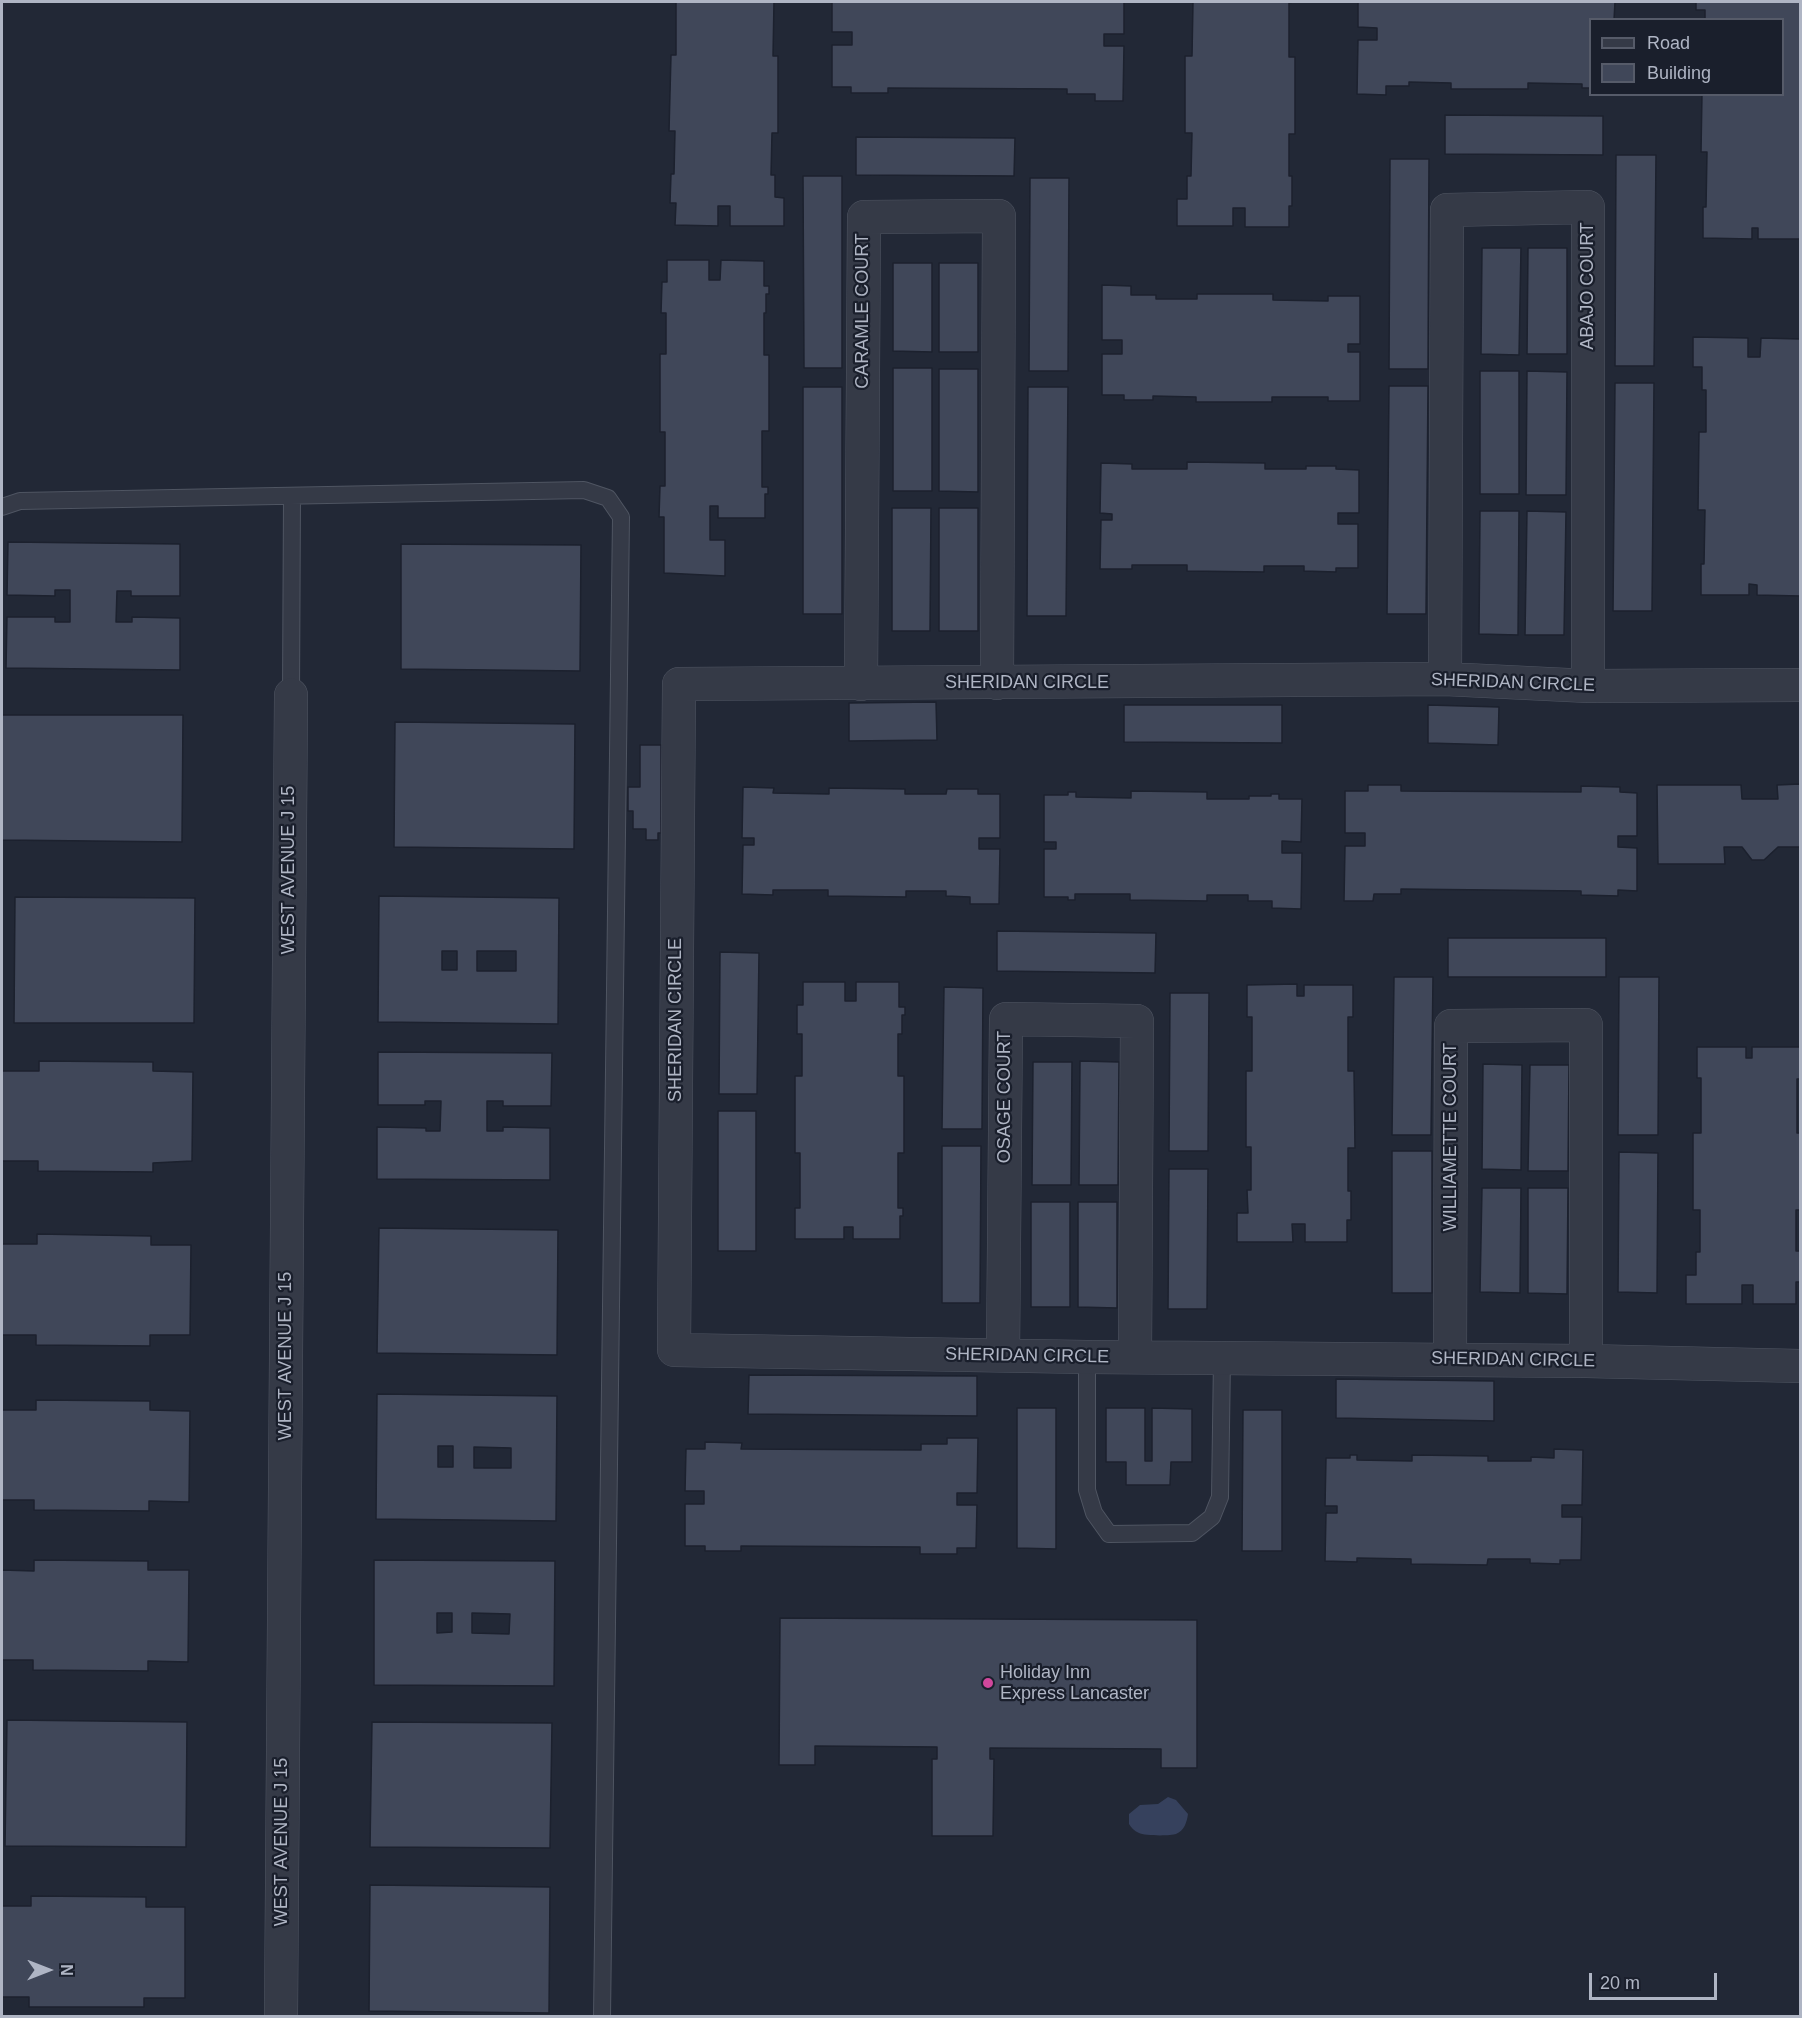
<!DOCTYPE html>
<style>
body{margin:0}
#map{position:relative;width:1802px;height:2018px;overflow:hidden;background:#222836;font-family:Helvetica,sans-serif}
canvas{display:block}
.frame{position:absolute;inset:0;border:3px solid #afb5c4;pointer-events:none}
.legend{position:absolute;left:1589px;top:18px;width:195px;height:78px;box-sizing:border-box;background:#1a1f2c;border:2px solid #565b69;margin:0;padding:8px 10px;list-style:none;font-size:18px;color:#afb5c4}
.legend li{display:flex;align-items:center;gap:12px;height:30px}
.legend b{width:30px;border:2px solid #565b69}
.north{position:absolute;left:18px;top:1940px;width:60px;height:60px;-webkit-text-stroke:4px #1a1f2c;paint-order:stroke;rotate:90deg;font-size:16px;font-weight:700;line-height:24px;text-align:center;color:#afb5c4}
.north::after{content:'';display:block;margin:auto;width:21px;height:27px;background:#afb5c4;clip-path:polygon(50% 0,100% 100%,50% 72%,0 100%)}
.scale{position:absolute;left:1589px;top:1973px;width:128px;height:27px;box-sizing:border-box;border:3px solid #afb5c4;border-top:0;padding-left:8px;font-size:18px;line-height:21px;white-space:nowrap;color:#afb5c4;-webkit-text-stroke:4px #1a1f2c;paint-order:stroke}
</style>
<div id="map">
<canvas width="1802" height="2018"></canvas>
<div class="frame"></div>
<ul class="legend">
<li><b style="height:8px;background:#353a47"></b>Road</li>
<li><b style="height:16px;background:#404759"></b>Building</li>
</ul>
<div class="north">N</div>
<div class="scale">20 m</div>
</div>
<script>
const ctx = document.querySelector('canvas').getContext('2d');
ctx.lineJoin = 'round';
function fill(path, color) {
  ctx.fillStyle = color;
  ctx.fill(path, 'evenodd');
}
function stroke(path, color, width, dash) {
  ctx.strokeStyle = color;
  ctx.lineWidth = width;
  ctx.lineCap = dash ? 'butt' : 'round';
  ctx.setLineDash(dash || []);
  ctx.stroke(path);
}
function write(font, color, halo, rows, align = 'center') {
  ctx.font = font + ' Helvetica,sans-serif';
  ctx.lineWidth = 4.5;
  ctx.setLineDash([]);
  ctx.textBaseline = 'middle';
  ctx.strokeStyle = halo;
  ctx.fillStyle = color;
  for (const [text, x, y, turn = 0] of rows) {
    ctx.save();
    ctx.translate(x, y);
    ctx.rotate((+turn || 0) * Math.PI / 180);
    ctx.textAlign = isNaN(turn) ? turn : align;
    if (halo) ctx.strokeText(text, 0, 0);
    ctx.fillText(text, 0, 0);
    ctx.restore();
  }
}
fill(new Path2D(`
 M1168 1797 1176 1800 1188 1814C1187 1822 1184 1831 1176 1834 1171 1836 1144 1836 1139 1833 1134 1831 1131 1827 1129 1824V1814L1140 1805 1158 1804Z`), '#36415d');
const building = new Path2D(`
 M676 2H774L773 56H778V133H772L771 175H775V197L784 198V226H730V206H718V226L675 225 676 203H670L671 174H674L675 131H669L671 55H676Z
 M832 2H1124V34H1104V46H1124L1123 101H1095V94H1067V89L888 88V93H851V87H832V45H852V32H832Z
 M1189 2H1293L1289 3V57H1295V134H1289V176H1292V206H1289V227H1245V208H1233V226H1177V199H1187V176H1191L1192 133H1185V56H1192L1193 2Z
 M1358 2H1615L1614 20H1590V88H1582V84L1528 83V89H1451V83L1409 82V86H1386V95L1357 94 1358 40H1377V28L1358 27Z
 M1696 2H1800V239H1758V228H1752V239L1703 238V207H1706L1707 152H1701L1702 94H1782V20H1705V10H1696Z
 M1445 115 1603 116V155L1445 154Z
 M856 137 1015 138 1014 176 856 175Z
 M1616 155H1656L1654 366H1615Z
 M1390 159H1429L1428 369H1389Z
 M803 176H842V368H804Z
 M1030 178H1069L1068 371H1029Z
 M1482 248H1521L1519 355 1481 354Z
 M1528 248H1567V354H1527Z
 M667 260H709V280H720L721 260 764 261V286H769V294H766V313H764V355H769V431H762V487H768V494H765V518H718V506H710V540H725V576L664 573V517H659L660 486H665V432H660V354H666V313H661L662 282H667Z
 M893 263H932V352L893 351Z
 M939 263H978V352H939Z
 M1102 285 1131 286V295H1156V299H1197V294H1273V300L1328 301V296H1360V344H1348V352H1360V401H1328V397H1272V402H1196V397L1153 396V400H1124V395H1102V354H1122V340H1102Z
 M1693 337 1748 338V357H1760L1761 338 1800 339V596L1757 595V585L1749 584V595H1701V564H1704L1705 510H1698L1699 432H1706V390H1702V367H1693Z
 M893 368H932V491H893Z
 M939 369H978V492L939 491Z
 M1480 371H1519V494H1480Z
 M1527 371 1567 372 1566 495H1526Z
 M1615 383H1654L1652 611H1613Z
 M1389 386H1428L1426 614H1387Z
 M803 387H842V614H803Z
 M1028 387H1068L1066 616H1027Z
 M1187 462 1265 463V469H1306V466H1336V469L1359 470V513H1338V524H1358V568H1336V572L1304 571V566H1264V572L1187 571V565H1132V569H1100L1101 520H1112V514L1100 513 1101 463 1132 464V469H1187Z
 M892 508H931L930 631H892Z
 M939 508H978V631H939Z
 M1480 511H1519L1518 635 1479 634Z
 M1527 511 1566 512 1564 635H1525Z
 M8 542 180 544V596H131V591H117L116 622H132V617L180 618V670L6 668 7 617H55V622H70V590H55V596L7 595Z
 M401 544 581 545 580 671 401 669Z
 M936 702 937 740 849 741V703Z
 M1124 705H1282V743L1124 742Z
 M1428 705 1499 707 1498 745 1428 743Z
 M2 715H183L182 842 2 840Z
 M395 722 575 724 574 849 394 847Z
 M640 745H661V833H658V840H646V829H633V811H628V787H640Z
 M1800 784V847H1778L1764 860H1752L1742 847H1724L1725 864H1658L1657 785H1741L1742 799H1778L1777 785Z
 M1368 785H1401V791L1581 792V786L1620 787V792L1637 793V836H1618V847L1637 848V891L1618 890V896L1581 895V891L1401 889V894H1374L1373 901H1344L1345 846H1365V833H1345V791H1368Z
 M743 787 774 788 773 793 829 794V788L905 789V794H946L947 789H978V794H1000V838H979V849H1000L999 904H970V897L946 896V891H906V897L828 896V890H773V895L742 894 743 845H754V838H742Z
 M1131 791 1207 792V799H1249V796H1271V794H1279V799H1302L1301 842 1282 841V853H1302L1301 909 1272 908V901H1248V895H1207V901L1130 900V894H1075V900H1068V897H1044V849H1056V842H1044V795H1068V792H1076V797L1131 798Z
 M379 896 559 898 558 1024 378 1022ZM442 951H457V970H442ZM477 951H516V971H477Z
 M15 897 195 898 194 1023H14Z
 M997 931 1156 933 1155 973 997 971Z
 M1448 938H1606V977H1448Z
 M720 952 759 953 757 1094H719Z
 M1394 977H1433L1431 1135H1392Z
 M1619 977H1659L1658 1135H1618Z
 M803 982H845V1001H856V982H899V1007H905V1015H902V1034H898V1076H904V1153H898V1208H903V1216H900V1239H853V1227H844V1239H795V1208H800V1153H795V1076H802V1034H797V1005H803Z
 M1297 984V996H1304V985H1353V1017H1348V1071H1354L1355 1148H1348V1191H1351V1220H1347V1242H1305V1224H1292L1293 1242H1237V1213H1248L1247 1190H1251V1147H1246V1071H1252V1017H1247V985Z
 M944 987 983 988 982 1129H942Z
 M1170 993H1209L1208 1151H1169Z
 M1697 1047H1746V1058H1752V1047H1800V1079H1797V1133H1800V1210H1796V1251H1800V1282H1796V1304H1753V1285H1742V1304H1686V1275H1696V1252H1700V1210H1693V1133H1701V1078H1697Z
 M378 1052 552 1053 551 1106H503V1101H487V1131H503V1127L550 1128V1180L377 1179V1127L426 1128V1131H440L441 1101H425V1105H378Z
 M39 1061 153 1062V1071L193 1072 192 1161 153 1163V1172L38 1171V1161H2V1071H39Z
 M1080 1061 1119 1062 1118 1185H1079Z
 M1033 1062H1072L1071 1185H1032Z
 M1483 1064 1522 1065 1521 1170 1482 1169Z
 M1530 1065H1569L1568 1171H1528Z
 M718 1111H756V1251H718Z
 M942 1146H981L980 1303H942Z
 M1392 1151H1432V1293H1392Z
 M1619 1152 1658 1153 1657 1293 1618 1292Z
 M1169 1169H1208L1207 1309H1168Z
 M1482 1188H1521L1520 1293 1480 1292Z
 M1528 1188H1568L1567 1294 1528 1293Z
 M1031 1202H1070V1307H1031Z
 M1078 1202H1117V1308L1078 1307Z
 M379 1228 558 1230 557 1355 377 1353Z
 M37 1234 151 1236V1245H191L190 1335H150V1346L36 1345V1335H2V1244H37Z
 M749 1375 977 1376V1416L748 1414Z
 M1336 1379 1494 1381V1421L1336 1418Z
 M377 1394 557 1396 556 1521 376 1519ZM438 1446H453V1467H438ZM474 1447 511 1448V1468H474Z
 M36 1400 150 1401V1410L190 1411 189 1502 149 1501V1511L34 1510V1500H2V1410H36Z
 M1017 1408H1056V1549L1017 1548Z
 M1106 1408H1145V1461H1152V1408L1192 1409V1462H1171L1170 1485H1126V1462H1106Z
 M1243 1410H1282V1551H1242Z
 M947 1438H978L977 1493H957V1505H977L976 1548H957V1554H920V1547L741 1546V1551H705V1546H685V1504H704V1491H685L686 1449H705V1442L742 1443 741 1449 921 1450V1444H947Z
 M1554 1449 1583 1450 1582 1505H1562V1517H1582L1581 1560H1560V1564L1530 1563V1559H1488L1487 1565 1411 1564V1559L1357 1558V1562L1325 1561 1326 1513H1337V1506H1325L1326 1458H1350V1455H1357V1460L1412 1461V1455L1488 1456V1461H1531V1457L1554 1458Z
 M34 1560 148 1561V1570H189L188 1662 148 1661V1671L33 1670V1660H2V1570L34 1571Z
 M374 1560 555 1561 554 1686 374 1685ZM437 1613H452V1632L437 1633ZM472 1613 510 1614 509 1634 472 1633Z
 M780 1618 1197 1620V1768H1161V1749L990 1748V1759H994L993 1836H932V1759H937V1747L815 1746V1765H779Z
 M7 1720 187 1722 186 1847 5 1846Z
 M372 1722 552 1723 550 1848 370 1847Z
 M370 1885 550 1887 549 2013 369 2011Z
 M31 1896 146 1897V1907H185V1998H144V2007H29V1997H2V1906H31Z`);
fill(building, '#404759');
stroke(building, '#1c212e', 1.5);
const lane = new Path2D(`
 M2 507 20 501 584 490 608 498 621 517 602 2016
 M291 695 292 496
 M1087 1357V1490L1094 1513 1109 1534 1192 1533 1212 1517 1220 1497 1222 1358`);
const street = new Path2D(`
 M1445 679 1447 210 1588 207V686
 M861 684 864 217 999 216 997 683
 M1800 685 1588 686 1445 679 679 684 674 1350 1087 1357 1586 1361 1800 1366
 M1003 1355 1006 1019 1137 1021 1135 1357
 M1450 1359 1451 1026 1586 1025V1361
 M281 2016 291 695`);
stroke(lane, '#4f5562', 18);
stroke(street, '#4f5562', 34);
stroke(lane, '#353a47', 16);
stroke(street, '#353a47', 33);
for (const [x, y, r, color] of [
 [988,1683,6,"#d1479c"]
]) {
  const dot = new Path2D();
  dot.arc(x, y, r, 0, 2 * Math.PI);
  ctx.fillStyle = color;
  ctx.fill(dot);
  stroke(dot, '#1a1f2c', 2);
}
write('18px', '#afb5c4', '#1a1f2c', [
 ["ABAJO COURT",1588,286,-90],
 ["CARAMLE COURT",863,311,-90],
 ["SHERIDAN CIRCLE",1027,683],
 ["SHERIDAN CIRCLE",1513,683,2],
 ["WEST AVENUE J 15",289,870,-90],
 ["SHERIDAN CIRCLE",676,1020,-90],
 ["OSAGE COURT",1005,1097,-90],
 ["WILLIAMETTE COURT",1451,1137,-90],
 ["WEST AVENUE J 15",286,1356,-90],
 ["SHERIDAN CIRCLE",1027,1356,1],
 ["SHERIDAN CIRCLE",1513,1360,1],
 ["WEST AVENUE J 15",282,1842,-90]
]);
write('18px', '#afb5c4', '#1a1f2c', [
 ["Holiday Inn",1000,1673],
 ["Express Lancaster",1000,1694]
], 'left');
</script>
